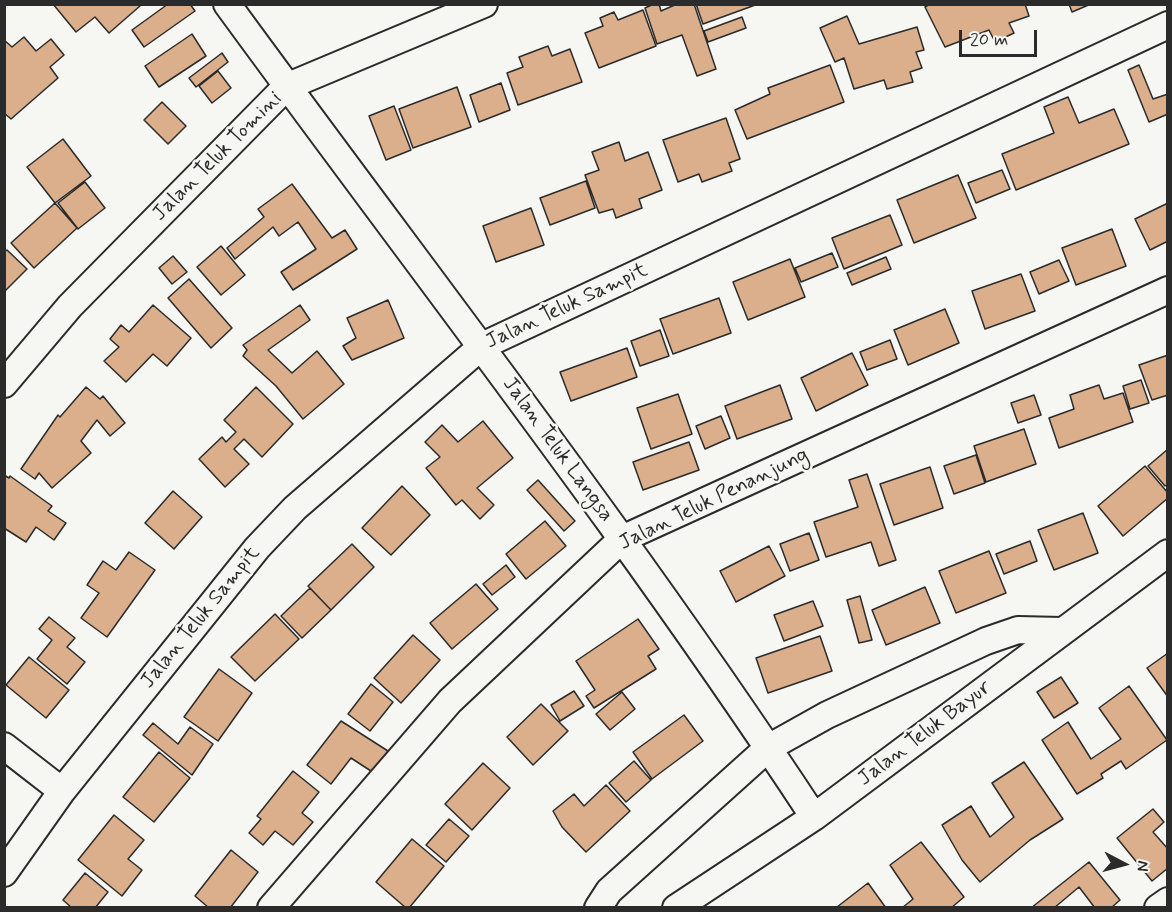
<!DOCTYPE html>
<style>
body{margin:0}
#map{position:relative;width:1172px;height:912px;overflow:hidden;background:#f6f6f2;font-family:Mynerve,sans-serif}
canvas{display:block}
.frame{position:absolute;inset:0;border:6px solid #2b2b2b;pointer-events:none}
.north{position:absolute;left:1094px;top:834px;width:60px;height:60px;-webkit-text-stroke:4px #f6f6f2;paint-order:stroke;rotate:96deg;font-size:16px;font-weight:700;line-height:24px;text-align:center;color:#2b2b2b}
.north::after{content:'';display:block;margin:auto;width:21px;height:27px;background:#2b2b2b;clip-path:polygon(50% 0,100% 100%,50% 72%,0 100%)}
.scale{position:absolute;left:959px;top:30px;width:78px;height:27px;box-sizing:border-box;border:3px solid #2b2b2b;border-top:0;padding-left:8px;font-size:18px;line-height:21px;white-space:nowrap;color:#2b2b2b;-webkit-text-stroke:4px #f6f6f2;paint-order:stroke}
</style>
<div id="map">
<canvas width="1172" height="912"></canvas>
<div class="frame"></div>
<div class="north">N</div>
<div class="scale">20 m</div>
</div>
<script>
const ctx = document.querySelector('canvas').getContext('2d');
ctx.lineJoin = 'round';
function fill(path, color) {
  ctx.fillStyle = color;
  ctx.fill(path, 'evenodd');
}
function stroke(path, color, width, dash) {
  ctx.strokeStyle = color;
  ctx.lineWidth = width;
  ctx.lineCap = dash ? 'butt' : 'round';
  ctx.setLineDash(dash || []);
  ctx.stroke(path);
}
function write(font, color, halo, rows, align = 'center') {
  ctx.font = font + ' Mynerve,sans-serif';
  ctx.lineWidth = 5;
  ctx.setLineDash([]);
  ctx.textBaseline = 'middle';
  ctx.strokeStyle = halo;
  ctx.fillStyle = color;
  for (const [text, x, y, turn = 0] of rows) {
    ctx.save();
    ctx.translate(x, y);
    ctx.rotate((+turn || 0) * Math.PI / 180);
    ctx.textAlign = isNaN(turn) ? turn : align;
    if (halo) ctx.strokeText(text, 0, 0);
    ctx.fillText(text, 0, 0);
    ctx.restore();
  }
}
const building = new Path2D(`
 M53 4H139L140 6 109 33 95 17 76 32Z
 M168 4H190L195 11 144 47 132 30Z
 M654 4H659L661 11 677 4H694L716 69 697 76 682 35 657 44 645 8Z
 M696 4H758L703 24Z
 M930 4H1025L1029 16 1009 23 1014 33 995 42 989 30 945 47 925 7Z
 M1069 4H1091L1072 12Z
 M643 10 656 46 599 68 585 33 603 26 600 18 614 12 618 20Z
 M847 16 859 44 917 27 924 50 916 52 922 68 910 72 913 82 887 89 884 80 854 89 844 58 835 62 820 28Z
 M742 17 746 28 708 42 704 31Z
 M192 34 206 56 159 87 145 66Z
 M24 37 36 51 51 39 64 55 50 67 58 78 11 119 4 113V40L12 47Z
 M548 46 552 56 570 49 582 82 518 105 507 73 523 67 519 57Z
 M222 53 228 62 196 87 189 78Z
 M830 65 844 102 747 139 735 110 770 94 768 88Z
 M1139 65 1153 99 1168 94V114L1149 122 1128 70Z
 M218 71 231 88 212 103 199 86Z
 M501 83 510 110 479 122 470 95Z
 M457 87 471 127 413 148 399 109Z
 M1068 97 1079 123 1114 109 1129 144 1016 190 1002 154 1054 133 1044 107Z
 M162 102 186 126 168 144 144 120Z
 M394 106 411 150 386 160 369 116Z
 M726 118 740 159 729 163 732 171 702 182 699 174 678 182 663 140Z
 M63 139 91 176 55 203 27 167Z
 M619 142 625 161 648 152 662 190 639 199 642 208 616 218 613 209 599 213 585 175 599 170 592 152Z
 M1002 170 1010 189 976 203 968 183Z
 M958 175 976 218 914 243 897 200Z
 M586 181 595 208 550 225 540 198Z
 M85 182 105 208 78 229 58 203Z
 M292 184 332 238 345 230 357 249 293 290 281 272 316 249 298 222 279 236 273 227 235 259 227 248 264 217 258 209Z
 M55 203 77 228 34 268 11 243Z
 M1168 203V241L1150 250 1135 219Z
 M531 208 544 245 496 262 483 226Z
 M890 215 902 245 844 269 832 238Z
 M1112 229 1126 266 1076 285 1062 248Z
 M221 246 245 275 221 295 197 267Z
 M7 250 27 269 4 292V252Z
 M832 253 838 267 801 282 795 268Z
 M173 256 187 272 172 284 159 268Z
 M886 257 891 269 852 285 847 273Z
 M790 259 805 297 748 320 733 282Z
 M1059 260 1069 281 1039 294 1030 272Z
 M1021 274 1035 311 985 329 972 291Z
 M189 279 232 328 211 348 168 298Z
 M719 298 731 333 673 354 660 319Z
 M388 300 404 338 352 360 343 346 356 338 347 318Z
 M153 305 191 338 167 366 153 354 126 382 104 361 119 347 110 339 121 325 129 332Z
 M300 305 310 320 268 350 292 373 317 351 344 384 303 419 276 386 243 356 247 350 243 345Z
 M945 309 959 343 908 365 894 330Z
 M660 330 669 356 640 366 631 341Z
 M890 340 897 359 867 370 860 352Z
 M627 348 637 377 571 401 560 372Z
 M852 353 868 385 816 411 801 378Z
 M1168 355V395L1152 400 1139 365Z
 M1141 380 1149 403 1130 409 1123 386Z
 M780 385 792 419 737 439 725 406Z
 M1099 385 1104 399 1123 393 1133 422 1059 448 1049 418 1074 409 1070 395Z
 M86 387 100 399 103 396 125 423 110 436 97 420 81 441 91 453 52 488 39 473 35 479 21 469 58 415 60 417Z
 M256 387 293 424 262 457 244 439 234 449 249 464 225 487 199 459 222 437 226 442 236 432 224 420Z
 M678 394 692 434 651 449 637 408Z
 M1034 395 1041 415 1018 423 1011 403Z
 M721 416 730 438 705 449 696 426Z
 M483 421 513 458 477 488 494 505 480 519 462 500 456 505 426 468 440 457 425 442 442 425 458 442Z
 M1024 429 1036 464 986 482 974 446Z
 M689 442 699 470 643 490 633 462Z
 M1168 449V484L1165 486 1148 466Z
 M976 455 985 483 954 494 944 466Z
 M1145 466 1168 493V498L1123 536 1098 506Z
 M930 467 943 508 894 525 880 484Z
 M867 474 896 560 879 566 871 542 826 557 814 522 858 507 849 480Z
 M4 475 9 478 10 476 52 506 48 511 66 523 54 540 36 527 26 542 4 528Z
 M538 480 575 521 564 531 527 490Z
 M402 486 430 515 391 555 362 528Z
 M173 491 202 517 174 549 145 523Z
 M1083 513 1098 553 1054 570 1038 530Z
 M545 521 566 546 526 579 506 554Z
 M809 533 819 560 790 571 780 544Z
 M1030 541 1037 561 1004 574 996 554Z
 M352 544 374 567 331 610 308 586Z
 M769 546 785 576 736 602 720 571Z
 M989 551 1006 593 956 613 939 571Z
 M129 552 155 570 107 637 81 618 99 593 87 585 103 561 116 570Z
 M506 565 515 577 492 595 483 584Z
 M476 584 498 609 452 649 430 623Z
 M925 587 940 623 886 645 872 610Z
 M310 588 331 610 302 638 281 616Z
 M860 596 872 640 859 643 847 600Z
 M813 601 823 626 784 641 774 615Z
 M275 614 299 639 255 681 231 657Z
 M49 617 75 638 67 647 85 662 67 684 37 659 52 640 39 629Z
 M638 619 659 649 648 656 656 669 594 708 586 696 595 690 576 661Z
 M413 635 440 660 401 703 374 678Z
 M820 636 832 671 768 693 756 658Z
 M1168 653V697L1147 668Z
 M29 657 69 690 46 718 6 685Z
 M219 669 252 693 218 741 184 717Z
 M1061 677 1078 703 1054 718 1037 692Z
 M371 684 393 702 370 731 348 714Z
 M1129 686 1167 740 1126 769 1121 761 1101 774 1103 778 1077 794 1042 740 1068 722 1091 759 1121 739 1099 708Z
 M574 691 584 706 560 721 551 705Z
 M622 692 635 709 610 730 596 714Z
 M541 704 568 731 533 765 507 737Z
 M684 715 703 741 652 779 633 752Z
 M341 721 388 751 374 773 351 758 331 784 307 765Z
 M153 723 178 744 190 727 213 744 192 775 143 735Z
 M159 752 190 778 154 822 123 797Z
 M634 761 651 780 626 802 609 783Z
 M1024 762 1063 819 1030 840 980 882 962 860 942 825 971 806 990 837 1014 817 992 783Z
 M483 763 510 788 472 830 445 804Z
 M293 771 319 792 302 813 313 822 293 845 275 831 263 845 249 833 261 819 257 816Z
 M606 785 630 811 586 852 562 827 553 811 574 794 584 806Z
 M1153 809 1164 822 1153 832 1168 849V868L1152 881 1117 838Z
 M114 815 144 840 128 859 142 870 122 896 78 860Z
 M449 819 469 836 446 862 426 845Z
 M412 839 444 866 409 908H406L376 882Z
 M921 842 964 897 951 908H902L913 899 890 865Z
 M231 850 258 872 230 908H209L195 896Z
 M1089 862 1120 900 1111 908H1095L1079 887 1054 908H1031Z
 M85 873 108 892 95 908H72L63 900Z
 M868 883 886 908H838L837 907Z`);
fill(building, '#dbaf8c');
stroke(building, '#2b2b2b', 1.5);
const street = new Path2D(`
 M227 4C424 274 630 537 814 817
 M4 384 70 306 286 87 484 4
 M4 746 62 791
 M4 873 62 791 257 548 295 508 482 346 1168 25
 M271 908 450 701 622 539 1168 290
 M598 908 609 891 768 748 827 715 986 641 1018 630 1062 631
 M676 908 814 817 1168 553
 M1158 908 1168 901`);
stroke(street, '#2b2b2b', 30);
stroke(street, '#f6f6f2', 26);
write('21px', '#2b2b2b', '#f6f6f2', [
 ["Jalan Teluk Tomini",218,157,-45],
 ["Jalan Teluk Sampit",567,307,-25],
 ["Jalan Teluk Langsa",557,450,54],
 ["Jalan Teluk Penanjung",714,500,-26],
 ["Jalan Teluk Sampit",201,618,-51],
 ["Jalan Teluk Bayur",925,734,-37]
]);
</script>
